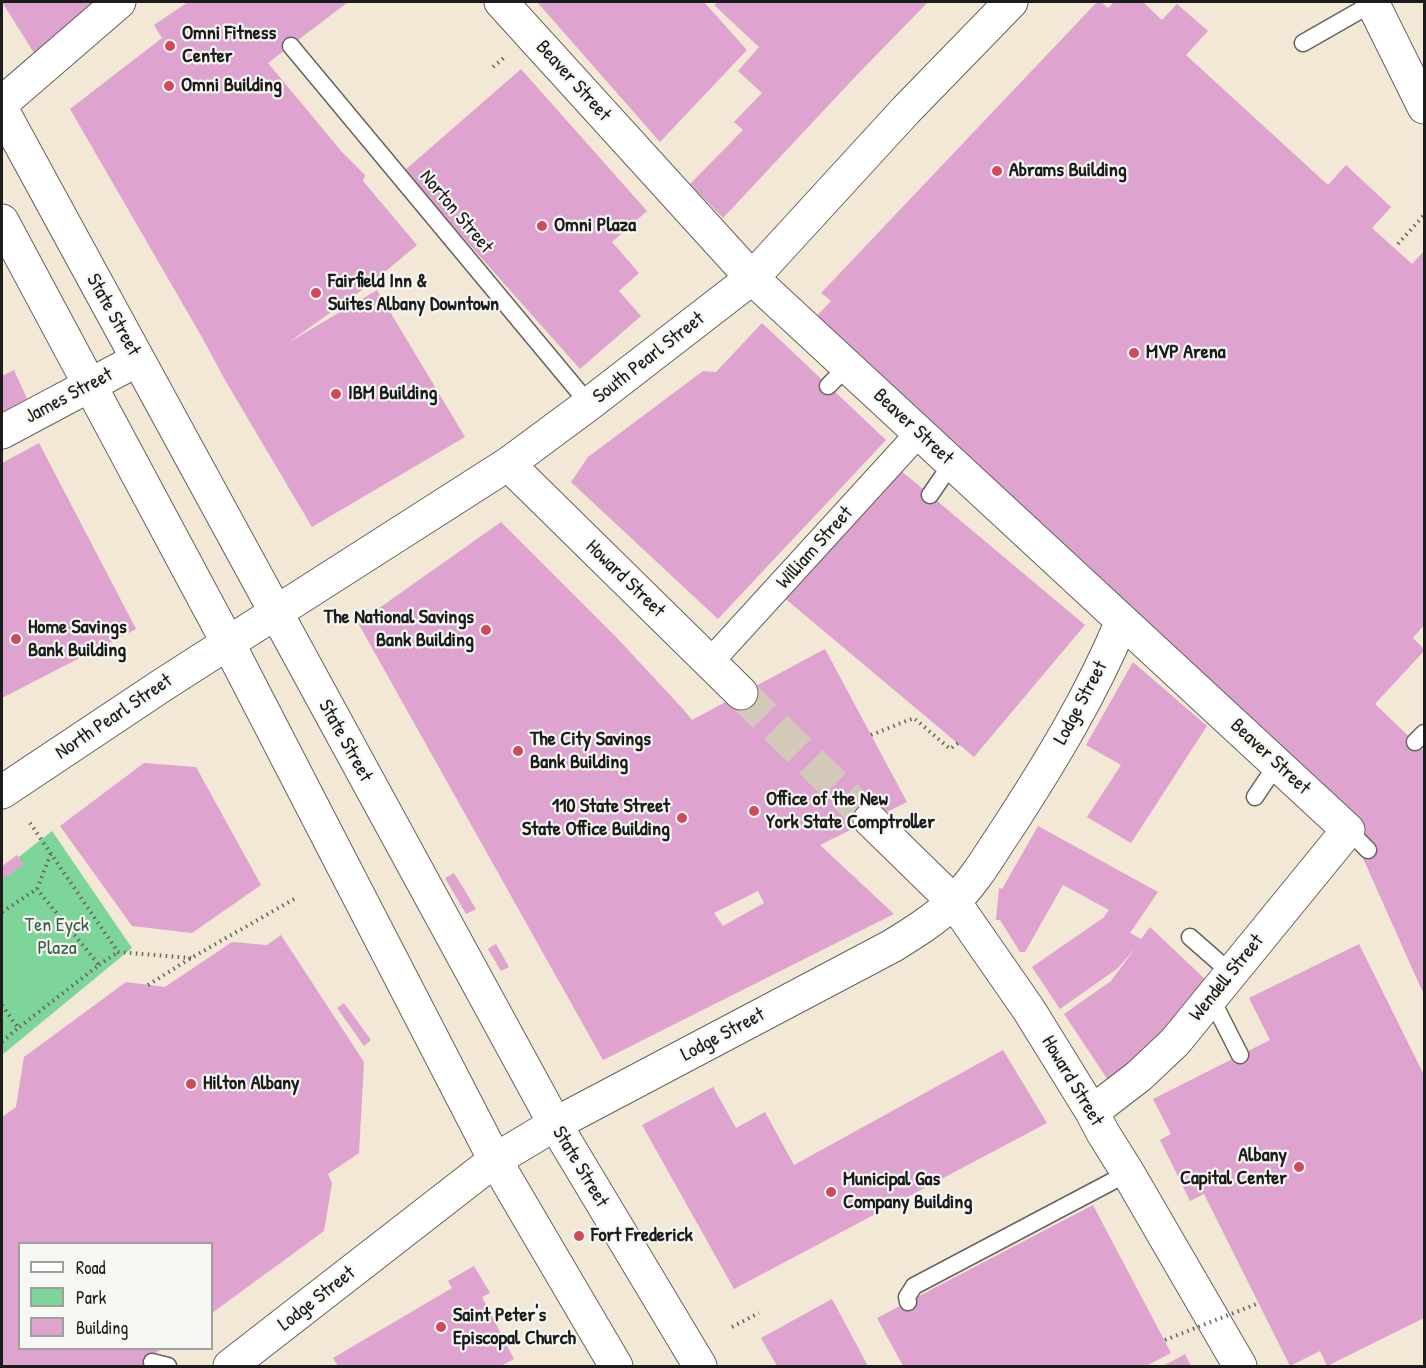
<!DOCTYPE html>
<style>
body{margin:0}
#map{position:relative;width:1426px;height:1368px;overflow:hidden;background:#f2e8d5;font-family:"Patrick Hand",sans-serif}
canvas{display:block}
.frame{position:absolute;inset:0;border:3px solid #1c1c1c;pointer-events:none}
.legend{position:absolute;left:18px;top:1242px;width:195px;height:108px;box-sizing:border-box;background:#f6f6f2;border:2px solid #9f9f9c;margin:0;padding:8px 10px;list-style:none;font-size:18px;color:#1c1c1c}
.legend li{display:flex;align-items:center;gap:12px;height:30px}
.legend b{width:30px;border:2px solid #9f9f9c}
</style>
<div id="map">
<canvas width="1426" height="1368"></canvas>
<div class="frame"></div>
<ul class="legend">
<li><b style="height:8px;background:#fff"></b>Road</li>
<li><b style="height:16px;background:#7ed599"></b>Park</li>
<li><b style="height:16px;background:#dea3cf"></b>Building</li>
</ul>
</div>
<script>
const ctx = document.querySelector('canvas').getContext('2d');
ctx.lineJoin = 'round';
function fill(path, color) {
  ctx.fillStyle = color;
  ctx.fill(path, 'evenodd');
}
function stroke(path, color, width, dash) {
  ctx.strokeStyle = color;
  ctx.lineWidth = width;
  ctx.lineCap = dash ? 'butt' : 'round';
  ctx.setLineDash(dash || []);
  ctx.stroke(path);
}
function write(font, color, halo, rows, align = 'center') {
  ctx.font = font + ' "Patrick Hand",sans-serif';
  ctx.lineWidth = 4.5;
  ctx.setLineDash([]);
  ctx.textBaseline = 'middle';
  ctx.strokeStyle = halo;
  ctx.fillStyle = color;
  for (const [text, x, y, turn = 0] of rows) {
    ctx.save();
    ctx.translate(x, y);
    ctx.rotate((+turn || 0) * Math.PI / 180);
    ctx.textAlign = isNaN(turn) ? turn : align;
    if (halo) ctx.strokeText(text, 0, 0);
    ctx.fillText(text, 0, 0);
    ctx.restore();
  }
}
fill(new Path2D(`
 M52 831 132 948 2 1055V870Z`), '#7ed599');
fill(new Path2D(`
 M2 2H101L39 61Z
 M188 2H348L268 63 342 152 365 175 363 181 417 245 373 282 288 343 377 290 465 437 312 527 225 380 203 339 70 109 162 38 154 25Z
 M537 2H704L747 50 660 142Z
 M718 2H928L855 77 723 218 690 184 743 130 734 122 762 93 738 71 759 47 714 5Z
 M1097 2H1101L1108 8 1114 2H1143L1162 20 1177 4 1208 31 1186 55 1328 185 1346 165 1391 207 1372 228 1412 264 1424 251V625L1413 638 1424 649V651L1375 704 1424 751V995L1362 856 1374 843 811 322 831 301 821 293Z
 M521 69 647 211 612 242 639 273 619 291 641 316 580 369 404 171Z
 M762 323 886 440 718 619 571 482 588 457 703 371 716 372Z
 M14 370 29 403 2 416V376Z
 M39 443 136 629 2 698V463Z
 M893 464 1085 625 974 757 782 596Z
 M501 522 617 638 683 709 692 720 825 649 907 802 820 845 894 914 603 1060 358 623ZM758 891 764 903 723 926 714 913Z
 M1133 662 1207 726 1131 843 1087 817 1121 765 1086 745Z
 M144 763 196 767 261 885 192 933 132 926 60 826Z
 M1038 826 1158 892 1130 933 1141 939 1150 927 1206 980 1165 1031 1108 1080 1064 1014 1111 981 1136 947 1118 968 1060 1009 1032 967 1103 918 1109 910 1063 885 1025 952H1020L1000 920H996L999 888 1002 889Z
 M17 855 24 864 2 880V866Z
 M454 873 476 909 466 914 445 878Z
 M281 935 364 1062 359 1153 328 1174 332 1183 324 1231 212 1313V1244H20V1348H163L153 1355 151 1366H2V1117L16 1107 24 1057 126 982 165 987 232 942 267 945Z
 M496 944 509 967 501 971 488 949Z
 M1359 944 1424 1075V1318L1327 1366 1320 1351 1290 1366 1204 1194 1190 1201 1160 1140 1171 1134 1153 1099 1270 1040 1249 998Z
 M344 1003 371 1040 364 1046 337 1008Z
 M1003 1050 1047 1123 734 1289 642 1125 713 1087 736 1128 765 1112 794 1165Z
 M1093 1205 1171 1353 1146 1366H903L877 1318Z
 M474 1266 490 1293 482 1297 514 1359 501 1366H338L333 1358 452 1288 448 1281Z
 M832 1299 868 1366H777L761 1338Z
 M1185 1354 1191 1366H1163Z`), '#dea3cf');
stroke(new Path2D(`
 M741 693 870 820`), '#d2c9b9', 33, [33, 16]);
const service = new Path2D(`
 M1303 43 1373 3
 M291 46 589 404
 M828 386 847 367
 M930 495 952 463
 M1415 742 1424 733
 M1255 797 1277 764
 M1348 830 1368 850
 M1190 937 1231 973
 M1211 998 1240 1055
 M908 1302 907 1297 914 1286 1128 1173
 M152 1362 168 1366`);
const pedestrian = new Path2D(`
 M710 662 919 433`);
const minor = new Path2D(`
 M501 2 752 278 1348 830 1175 1042 1139 1076 1092 1112
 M2 103 119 2
 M2 432 137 360
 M508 464 741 693
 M870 820 954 902 1029 1010 1092 1112 1103 1133 1128 1173 1240 1366
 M230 1366 495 1160 555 1124 892 946C913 933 934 920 952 903 974 883 990 854 1007 829 1050 763 1092 694 1122 621`);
const primary = new Path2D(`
 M1372 2 1424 107
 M2 110 555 1124 700 1366
 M2 221 228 643 495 1160 616 1366
 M2 792 164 684 508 464 589 404 752 278 906 110 1011 2`);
stroke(service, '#67635d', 19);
stroke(pedestrian, '#67635d', 28);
stroke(minor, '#67635d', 35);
stroke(primary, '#67635d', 35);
stroke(new Path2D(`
 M493 67 506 56
 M1398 244 1424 215
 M871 735 914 718 950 749 958 743
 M30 823 118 952 191 958
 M2 912 37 889 51 853
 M99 965 118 952
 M148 985 191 958 296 898
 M2 1005 18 1028 99 965 37 889
 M2 1042 18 1028
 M732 1327 759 1313`), '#67635d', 4, [1.5, 4.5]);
stroke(service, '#fff', 16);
stroke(pedestrian, '#fff', 26);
stroke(minor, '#fff', 33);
stroke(primary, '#fff', 33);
stroke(new Path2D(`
 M1165 1340 1259 1303`), '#67635d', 4, [1.5, 4.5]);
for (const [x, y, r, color] of [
 [170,46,6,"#d1495b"],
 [169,86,6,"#d1495b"],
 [997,171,6,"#d1495b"],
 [542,226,6,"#d1495b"],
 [316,293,6,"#d1495b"],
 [1134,353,6,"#d1495b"],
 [336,394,6,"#d1495b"],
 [486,630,6,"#d1495b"],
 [16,639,6,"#d1495b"],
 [518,751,6,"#d1495b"],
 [754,811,6,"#d1495b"],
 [682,818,6,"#d1495b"],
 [191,1084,6,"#d1495b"],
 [1299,1167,6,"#d1495b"],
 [831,1192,6,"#d1495b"],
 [579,1236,6,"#d1495b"],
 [441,1327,6,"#d1495b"]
]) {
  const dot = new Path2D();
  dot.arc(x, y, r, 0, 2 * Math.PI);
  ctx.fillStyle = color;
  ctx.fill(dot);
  stroke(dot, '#f6f6f2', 2);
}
write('bold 20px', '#1c1c1c', '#f6f6f2', [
 ["Omni Fitness",182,34],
 ["Center",182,57],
 ["Omni Building",181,86],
 ["Abrams Building",1009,171],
 ["Omni Plaza",554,226],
 ["Fairfield Inn &",328,282],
 ["Suites Albany Downtown",328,305],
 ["MVP Arena",1146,353],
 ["IBM Building",348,394],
 ["The National Savings",474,618,"right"],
 ["Bank Building",474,641,"right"],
 ["Home Savings",28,628],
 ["Bank Building",28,651],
 ["The City Savings",530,740],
 ["Bank Building",530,763],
 ["Office of the New",766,800],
 ["York State Comptroller",766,823],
 ["110 State Street",670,807,"right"],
 ["State Office Building",670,830,"right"],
 ["Hilton Albany",203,1084],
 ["Albany",1287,1156,"right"],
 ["Capital Center",1287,1179,"right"],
 ["Municipal Gas",843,1180],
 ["Company Building",843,1203],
 ["Fort Frederick",591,1236],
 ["Saint Peter's",453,1316],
 ["Episcopal Church",453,1339]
], 'left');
write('20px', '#1c1c1c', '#f6f6f2', [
 ["Beaver Street",573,81,48],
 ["Norton Street",456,212,50],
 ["State Street",113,315,61],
 ["South Pearl Street",649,358,-38],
 ["James Street",69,396,-28],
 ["Beaver Street",913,427,43],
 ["William Street",815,548,-48],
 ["Howard Street",625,579,44],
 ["Lodge Street",1081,703,-62],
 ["North Pearl Street",114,717,-34],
 ["State Street",345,741,61],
 ["Beaver Street",1270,757,43],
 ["Wendell Street",1227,978,-51],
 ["Lodge Street",723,1035,-28],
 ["Howard Street",1072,1081,59],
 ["State Street",580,1167,59],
 ["Lodge Street",317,1299,-38]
]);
write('20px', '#3e5d48', '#f6f6f2', [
 ["Ten Eyck",57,926],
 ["Plaza",57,949]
]);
</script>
